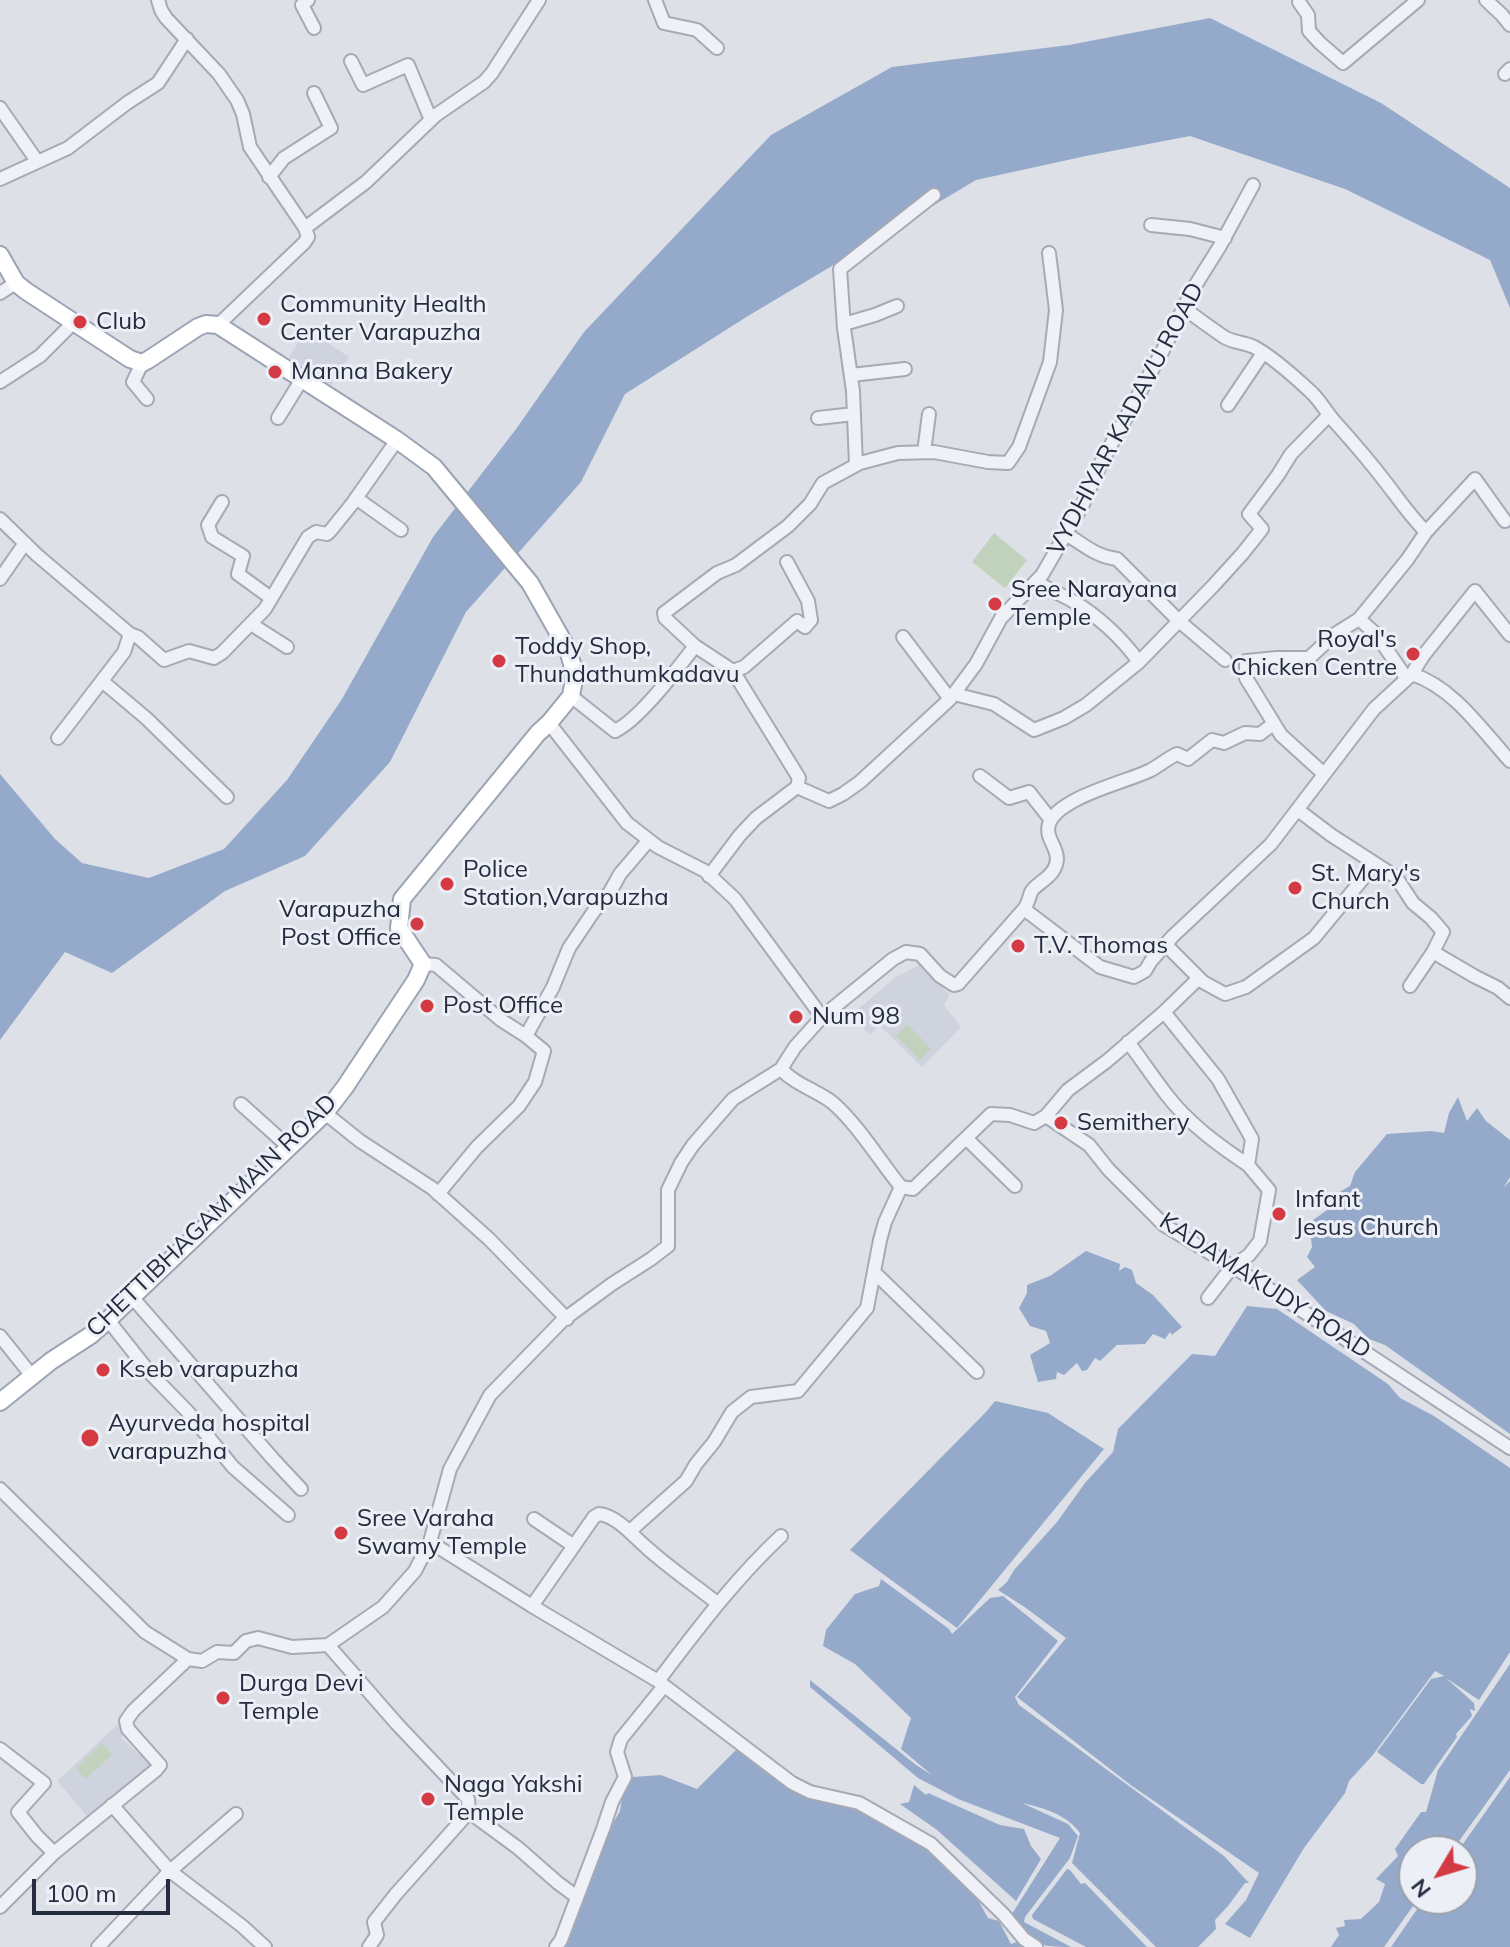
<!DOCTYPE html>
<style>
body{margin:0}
#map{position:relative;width:1510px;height:1947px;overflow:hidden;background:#dde0e7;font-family:Mulish,sans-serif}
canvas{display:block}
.north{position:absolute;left:1398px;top:1835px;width:80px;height:80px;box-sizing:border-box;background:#eceff5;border:2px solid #9ca1ac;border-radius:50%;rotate:232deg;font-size:22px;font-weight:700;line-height:32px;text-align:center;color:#252c3f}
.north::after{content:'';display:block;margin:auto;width:28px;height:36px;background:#d43a43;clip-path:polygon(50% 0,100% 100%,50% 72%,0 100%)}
.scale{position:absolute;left:32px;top:1879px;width:138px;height:36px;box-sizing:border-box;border:4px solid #252c3f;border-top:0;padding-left:10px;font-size:24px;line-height:28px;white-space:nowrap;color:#252c3f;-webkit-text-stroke:6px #eceff5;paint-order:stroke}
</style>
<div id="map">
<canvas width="1510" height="1947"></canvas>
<div class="north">N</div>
<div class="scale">100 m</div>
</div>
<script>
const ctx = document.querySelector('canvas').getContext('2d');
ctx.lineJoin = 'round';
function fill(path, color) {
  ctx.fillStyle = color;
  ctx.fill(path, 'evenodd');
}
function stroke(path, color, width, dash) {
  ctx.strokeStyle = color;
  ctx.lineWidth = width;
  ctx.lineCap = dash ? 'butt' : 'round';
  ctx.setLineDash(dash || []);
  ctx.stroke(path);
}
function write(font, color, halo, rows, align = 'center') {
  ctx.font = font + ' Mulish,sans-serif';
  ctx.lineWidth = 6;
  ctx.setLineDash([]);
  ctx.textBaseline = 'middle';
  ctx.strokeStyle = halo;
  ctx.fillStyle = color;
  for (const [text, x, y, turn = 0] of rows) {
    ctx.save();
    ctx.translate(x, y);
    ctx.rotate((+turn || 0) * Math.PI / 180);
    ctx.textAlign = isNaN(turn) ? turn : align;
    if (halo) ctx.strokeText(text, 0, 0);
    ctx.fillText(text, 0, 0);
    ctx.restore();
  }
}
fill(new Path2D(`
 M307 329 349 357 331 385 289 357Z
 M919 965 950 995 944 1005 961 1027 922 1067 879 1025 870 1035 851 1015 896 977Z
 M119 1723 127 1732 121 1738 153 1766 91 1821 57 1781Z`), '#ced3dd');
fill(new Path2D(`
 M994 533 1027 560 1005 588 972 562Z
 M907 1024 931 1049 920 1060 896 1036Z
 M102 1743 112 1755 85 1779 76 1768Z`), '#c1d2bd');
fill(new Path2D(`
 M1210 18 1381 103 1510 188V308L1490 260 1345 189 1190 136 1086 156 976 180 748 316 625 394 581 482 466 612 390 762 305 856 225 891 112 973 65 952 0 1040V774L55 839 82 863 149 878 224 849 287 780 342 699 433 537 516 429 584 332 771 135 892 67 1069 45Z
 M1458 1097 1467 1121 1477 1108 1486 1121 1510 1140V1177L1504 1187 1510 1181V1434L1385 1345 1369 1339 1354 1324 1326 1311 1297 1280 1315 1267 1307 1257 1312 1247 1309 1223 1327 1210 1336 1194 1350 1186 1355 1172 1387 1134 1431 1131 1444 1133 1449 1113Z
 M1086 1251 1120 1264 1119 1271 1125 1267 1132 1270 1136 1283 1153 1295 1182 1327 1172 1335 1170 1332 1165 1339 1153 1334 1145 1344 1117 1345 1100 1361 1095 1358 1087 1370 1082 1371 1077 1363 1064 1375 1057 1372 1056 1379 1038 1382 1030 1355 1050 1343 1046 1331 1030 1326 1019 1308 1027 1293V1285L1050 1276Z
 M1247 1306 1277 1309 1388 1384 1400 1398 1434 1416 1510 1468V1652L1479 1700 1446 1678 1474 1703 1475 1711 1470 1709 1472 1716 1456 1734 1457 1737 1424 1784H1421L1377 1752 1431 1679 1444 1676 1435 1671 1372 1756 1349 1781 1345 1793 1304 1848 1250 1938 1225 1924 1246 1900 1259 1873 1132 1786 1017 1697 1066 1638 1026 1608 998 1590 1007 1582 1014 1570 1057 1522 1085 1483 1113 1452 1118 1429 1192 1354 1215 1356Z
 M995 1401 1048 1413 1104 1449 957 1628 850 1550 986 1412Z
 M881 1579 949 1629 952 1634 990 1598 1003 1596 1058 1641 1015 1697 1019 1705 1224 1856 1249 1883H1245L1228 1906 1215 1920 1216 1929 1198 1947H1156L1072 1863 1080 1833C1066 1814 1044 1808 1022 1803L1068 1824 1078 1836 1070 1858 1025 1917 1024 1922 1071 1947C1037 1947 1031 1944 1010 1917L1060 1838 958 1799 918 1778 810 1687V1680L916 1765 932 1775 901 1749 911 1718 855 1664 823 1646 826 1630 855 1594 879 1586Z
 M1510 1664V1770L1452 1851H1414V1899H1418L1384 1947H1331L1339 1935 1336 1928 1345 1926 1344 1920 1361 1919 1379 1902 1385 1884 1376 1879 1398 1856 1395 1849 1421 1812H1426L1438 1770Z
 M737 1749 802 1795 863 1807 933 1847 972 1889 988 1918 999 1921 1011 1944 1017 1942 1021 1947H562L606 1835 620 1811 623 1791 633 1777 661 1775 697 1789Z
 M1510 1777V1947H1391L1424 1899H1462V1851H1458Z
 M914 1785 926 1795 928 1793 1000 1825 1024 1829 1031 1846 1041 1859 1016 1901 937 1830 900 1804 909 1802Z
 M1067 1869 1070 1870 1081 1884 1085 1883 1147 1947H1086L1033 1919 1032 1915Z`), '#95aaca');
const minor = new Path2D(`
 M158 0 161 10 166 18 219 74 237 100 243 114 250 147 305 228 308 237 304 243 218 325
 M308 0 302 5 314 28
 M655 0 664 23 697 30 717 48
 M1486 0 1502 15 1510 25
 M1299 2 1308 15 1309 31 1320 43 1343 63 1418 0
 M351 61 363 85 408 65 431 120
 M1505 74 1510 69
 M0 108 37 161
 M269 177 284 158 331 128 314 93
 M0 179 68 148 127 103 158 83 187 39
 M1151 225 1190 229 1225 238
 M305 228 366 182 436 115 484 82 492 73 539 0
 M0 293 16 283
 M1184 308C1197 318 1211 328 1224 337 1234 343 1244 342 1254 347 1273 357 1296 378 1312 393 1321 402 1327 413 1335 422 1353 442 1371 463 1387 484 1400 501 1411 517 1426 532L1407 560 1359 619 1335 634 1309 658H1277L1246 661V678L1281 735 1324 774
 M844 324 875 315 897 306
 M142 363 133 382 147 399
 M851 375 905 369
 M0 382 40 356 74 322
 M1228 405 1263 353
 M278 418 302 379
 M818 418 854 414
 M924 452 929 414
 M856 465 853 391 844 328 840 269 934 195
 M356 498 401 530
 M222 502 208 525 212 537 243 556 238 574 271 598
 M0 519 37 555 130 634
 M1426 532 1475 479 1505 521
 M1066 534C1083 544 1096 557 1117 559L1179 621 1225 660
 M0 579 25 543
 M1036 582C1048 589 1060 594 1071 600 1097 615 1122 638 1139 662
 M1359 619 1376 634 1407 679
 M251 624 287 647
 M903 637 950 699
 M695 646 733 671 744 667 797 621 805 627 811 620 808 601 787 562
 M733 671 799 778 797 787
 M1412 674 1423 656 1475 591 1510 635
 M102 681 146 718 227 797
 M954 694 994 704 1034 730 1064 718 1086 705 1139 662 1213 586 1243 553 1262 529 1249 514 1278 475 1291 454 1329 415
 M571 696 615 731C640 719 677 669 695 646L665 618 664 613 717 573 736 565 788 526 810 504 823 483 860 463 898 453 934 452 988 462 1008 463 1019 447 1050 362 1056 310 1049 253
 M549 723 627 823 658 847 705 871 735 899 822 1017
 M58 738 124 652 130 634 138 637 164 660 189 651 214 658 222 653 265 609 308 537 316 532 327 534 331 530 352 504 397 440
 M980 776 1009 798 1029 792 1051 820
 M1298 810 1331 835 1396 877 1413 903 1431 918 1443 932 1433 952 1474 976 1498 988 1510 998
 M709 876 740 835 756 818 797 787 829 801 843 794 860 782 950 699 976 664 1001 618 1042 575 1083 504 1101 463 1162 352 1193 289 1220 246 1253 185
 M1024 909C1028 904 1029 898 1031 892 1037 882 1056 877 1057 859 1057 846 1045 838 1049 824 1058 797 1127 782 1151 770 1160 765 1168 758 1177 754L1188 759 1212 740 1224 743 1245 733 1260 734 1273 724
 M1166 945 1203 982 1225 994 1246 987 1314 938 1375 864
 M423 964 436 965 501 1020 526 1036 553 987 569 948 594 911 610 892 620 874 649 840
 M1410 986 1433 952
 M1164 1012 1218 1079 1252 1139 1248 1165 1269 1190 1260 1241 1249 1255 1232 1267 1208 1298
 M1128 1042C1141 1059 1153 1077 1166 1094 1188 1123 1218 1145 1248 1165
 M781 1069C795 1085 817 1090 833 1103 859 1126 879 1160 901 1187L913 1189 991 1114 1010 1115 1034 1123 1046 1116 1068 1090 1107 1061 1164 1012 1199 978
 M241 1104 290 1148
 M325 1113 360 1141 432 1188 489 1239 567 1319
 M1046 1116 1089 1145 1109 1170 1164 1225 1274 1292 1510 1448
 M966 1138 1015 1186
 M438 1194 477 1147 519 1106 535 1082 544 1051 526 1036
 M875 1273 977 1372
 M132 1297 273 1459 301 1489
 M108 1320 150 1373 188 1412 233 1467 288 1515
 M0 1336 32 1376
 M0 1489 145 1632 188 1659 202 1661 217 1652 234 1653 246 1641 258 1638 292 1647 328 1645 383 1607 415 1571 430 1542 450 1469 490 1395 563 1320 612 1284 651 1259 668 1246V1190L681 1163 693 1145 733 1099 781 1069 795 1047 822 1017 893 959 906 952 920 954 940 976 954 985 958 984 1024 909 1100 967 1134 977 1145 971 1151 961 1173 936 1271 844 1374 709 1412 674C1454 688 1481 729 1510 761
 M534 1519 574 1546
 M630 1531 686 1481 696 1464 714 1442 732 1412 751 1397 798 1391 867 1308 880 1240 885 1222 901 1187
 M430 1542 532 1606 658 1681 792 1783 810 1792 859 1803 931 1844 1004 1915 1024 1939 1036 1947
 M532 1606 594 1517 599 1514C617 1516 632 1535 646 1547 668 1567 693 1584 717 1603
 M328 1645 397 1724 468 1799 469 1812
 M658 1681C697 1630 734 1580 781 1536
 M0 1749 44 1783 18 1812 37 1836 54 1853
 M112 1805 170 1871 242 1926 265 1947
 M0 1907 54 1853 156 1770 160 1765 128 1729 126 1721 133 1711 188 1659
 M98 1947 170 1871 236 1814
 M369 1947 377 1935 374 1922 396 1894 469 1812 518 1848 558 1883 577 1897
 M556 1947 561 1940 603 1829 612 1802 625 1777 617 1752 621 1739 664 1686`);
const major = new Path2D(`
 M0 255 16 283 26 291 130 359 142 363 148 360 198 327 206 324 218 325 397 440 434 467 530 583 568 650 575 674 571 696 549 723 538 733 402 899 399 928 423 964 416 980 345 1087 325 1113 108 1320 91 1335 51 1361 0 1402`);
stroke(minor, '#a6aab5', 16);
stroke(major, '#9ba3b4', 20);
stroke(minor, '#eff1f6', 12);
stroke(major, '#fff', 16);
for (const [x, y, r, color] of [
 [264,319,8,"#d43a43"],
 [80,322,8,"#d43a43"],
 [275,372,8,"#d43a43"],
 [995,604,8,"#d43a43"],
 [1413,654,8,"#d43a43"],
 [499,661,8,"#d43a43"],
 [447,884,8,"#d43a43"],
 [1295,888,8,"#d43a43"],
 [417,924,8,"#d43a43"],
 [1018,946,8,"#d43a43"],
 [427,1006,8,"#d43a43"],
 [796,1017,8,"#d43a43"],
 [1061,1123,8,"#d43a43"],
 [1279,1214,8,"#d43a43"],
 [103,1370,8,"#d43a43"],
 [90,1438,10,"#d43a43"],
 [341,1533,8,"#d43a43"],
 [223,1698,8,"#d43a43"],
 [428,1799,8,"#d43a43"]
]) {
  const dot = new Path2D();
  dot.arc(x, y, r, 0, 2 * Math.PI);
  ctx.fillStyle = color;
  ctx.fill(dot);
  stroke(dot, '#eceff5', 3);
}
write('24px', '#252c3f', '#eceff5', [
 ["Community Health",280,305],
 ["Center Varapuzha",280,333],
 ["Club",96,322],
 ["Manna Bakery",291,372],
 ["Sree Narayana",1011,590],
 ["Temple",1011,618],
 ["Royal's",1397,640,"right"],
 ["Chicken Centre",1397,668,"right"],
 ["Toddy Shop,",515,647],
 ["Thundathumkadavu",515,675],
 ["Police",463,870],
 ["Station,Varapuzha",463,898],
 ["St. Mary's",1311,874],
 ["Church",1311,902],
 ["Varapuzha",401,910,"right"],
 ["Post Office",401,938,"right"],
 ["T.V. Thomas",1034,946],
 ["Post Office",443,1006],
 ["Num 98",812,1017],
 ["Semithery",1077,1123],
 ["Infant",1295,1200],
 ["Jesus Church",1295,1228],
 ["Kseb varapuzha",119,1370],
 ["Ayurveda hospital",108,1424],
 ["varapuzha",108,1452],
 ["Sree Varaha",357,1519],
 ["Swamy Temple",357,1547],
 ["Durga Devi",239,1684],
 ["Temple",239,1712],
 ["Naga Yakshi",444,1785],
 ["Temple",444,1813]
], 'left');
write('24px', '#252c3f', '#eceff5', [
 ["VYDHIYAR KADAVU ROAD",1126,419,-62],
 ["CHETTIBHAGAM MAIN ROAD",212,1216,-44],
 ["KADAMAKUDY ROAD",1265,1286,33]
]);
</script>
